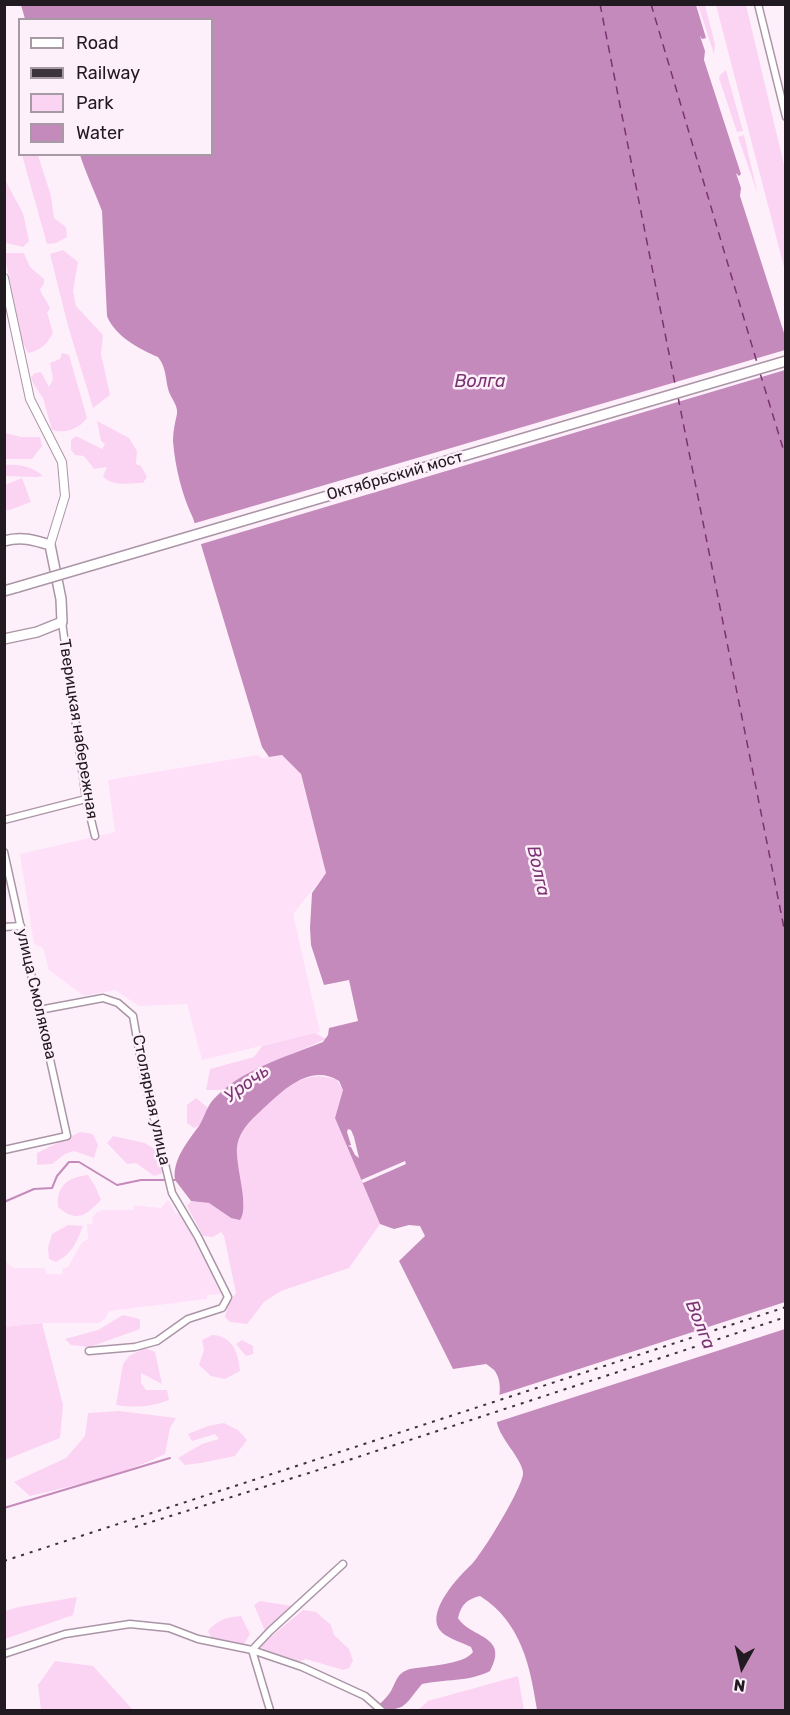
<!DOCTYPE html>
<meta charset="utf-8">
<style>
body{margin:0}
#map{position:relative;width:790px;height:1715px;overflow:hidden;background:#fef0fb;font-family:Rubik,sans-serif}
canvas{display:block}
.frame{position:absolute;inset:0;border:6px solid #221a21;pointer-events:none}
.legend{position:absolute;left:18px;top:18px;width:195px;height:138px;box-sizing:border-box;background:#fef0fb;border:2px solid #a69aa4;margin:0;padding:8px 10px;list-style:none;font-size:18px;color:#221a21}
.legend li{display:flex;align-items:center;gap:12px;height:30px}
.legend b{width:30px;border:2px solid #a69aa4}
.north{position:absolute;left:712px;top:1637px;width:60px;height:60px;-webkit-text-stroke:4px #fef0fb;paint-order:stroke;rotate:188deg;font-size:16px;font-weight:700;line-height:24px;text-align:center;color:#221a21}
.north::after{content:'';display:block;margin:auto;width:21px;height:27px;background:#221a21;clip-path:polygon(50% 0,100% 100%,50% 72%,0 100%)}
</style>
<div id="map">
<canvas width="790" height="1715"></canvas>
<div class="frame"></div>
<ul class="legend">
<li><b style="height:8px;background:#fff"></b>Road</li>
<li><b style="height:8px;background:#3c333b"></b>Railway</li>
<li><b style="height:16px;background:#fbd4f3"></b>Park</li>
<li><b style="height:16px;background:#c48abb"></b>Water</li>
</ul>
<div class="north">N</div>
</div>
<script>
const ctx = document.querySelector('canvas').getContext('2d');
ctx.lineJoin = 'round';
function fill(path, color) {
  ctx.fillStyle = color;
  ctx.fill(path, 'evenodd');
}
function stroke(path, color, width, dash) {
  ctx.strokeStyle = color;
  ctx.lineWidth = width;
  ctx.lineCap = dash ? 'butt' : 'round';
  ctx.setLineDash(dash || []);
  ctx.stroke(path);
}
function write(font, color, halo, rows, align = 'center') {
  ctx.font = font + ' Rubik,sans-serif';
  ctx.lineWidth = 5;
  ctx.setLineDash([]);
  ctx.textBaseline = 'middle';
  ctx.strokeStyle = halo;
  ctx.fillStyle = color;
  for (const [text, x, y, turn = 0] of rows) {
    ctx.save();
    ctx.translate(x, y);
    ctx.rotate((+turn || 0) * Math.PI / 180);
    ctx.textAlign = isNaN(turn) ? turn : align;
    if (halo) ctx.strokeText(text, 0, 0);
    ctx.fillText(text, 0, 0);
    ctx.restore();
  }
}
fill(new Path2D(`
 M257 755 262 758 282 755 300 773 326 873 293 914 320 1032 202 1060 187 1004 139 1006 115 990 84 996 49 970 43 948 34 944 20 854 115 832 108 780Z
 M168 1200 176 1214 180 1212 221 1294 207 1295V1299L109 1311 105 1319 99 1323H42L5 1327 4 1261 14 1268H45L46 1274H63L62 1269 68 1267 82 1242 88 1239 87 1224H93L92 1218 97 1212 103 1210H134V1205L161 1208Z`), '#fee0f8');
fill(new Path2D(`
 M698 5H705L715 44 714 54Z
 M716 5H746L785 169V271Z
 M726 70 743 131 737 132 719 78 720 75Z
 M744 135 758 195 738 137Z
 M22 155H38L51 196 54 218 66 227 67 237 56 243 47 244Z
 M5 173V180L23 213 29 241 23 247 6 243 5 236Z
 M63 250 78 262 73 291 76 306 103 335 101 354 110 395 93 408 68 326 50 254Z
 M4 253H24L30 267 44 279V284L40 289C42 297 48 301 50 309L47 312 53 333C47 344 40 351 28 353L22 341Z
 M62 353 69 355 87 418C79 429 65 434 52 430L43 398 34 385 31 377 35 373 41 372 49 387 53 379 50 363 60 359Z
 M97 421 129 438 137 451 136 464 141 466 147 477 143 483C131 483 111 487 103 476L107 467 94 469 84 456 75 455 71 450V440L76 436 102 449 105 444 101 441Z
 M5 433 21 437H40L42 446 32 459H5Z
 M4 465C19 464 32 466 43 476L37 477 5 476Z
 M22 478 31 502 7 511 5 504V485Z
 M315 1033 326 1039 253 1071 224 1090H206L210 1069 254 1057 262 1046Z
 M319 1076 336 1079 343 1090 335 1118 380 1224 349 1268 281 1291 264 1302 247 1324 230 1322 225 1317 228 1304 236 1293 224 1236 221 1232 213 1237 203 1236 187 1206 191 1201 209 1203 231 1218 244 1205C240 1187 234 1163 237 1145 242 1124 278 1091 297 1082 304 1078 311 1077 319 1076Z
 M196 1098 208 1108 200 1125 194 1128 187 1123V1105Z
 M80 1132 93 1134 98 1145 94 1158 74 1151 65 1154 52 1164 37 1165V1153Z
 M113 1136 145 1143 159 1152 163 1173 154 1176 136 1163 127 1164 107 1143Z
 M88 1175 95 1186 101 1200C85 1216 77 1223 58 1207 56 1186 68 1177 88 1175Z
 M68 1225 83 1226C77 1242 72 1254 56 1262L49 1259 48 1248 52 1234Z
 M123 1315 140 1319V1329L90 1347 71 1345 65 1339 98 1330Z
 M42 1323 63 1405 60 1438 5 1460V1327Z
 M212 1335C233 1336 238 1352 240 1371L225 1379 211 1376 199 1365 204 1350 202 1340Z
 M242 1340 253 1346V1354L246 1356 236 1344Z
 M145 1348 155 1352 162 1384 141 1373V1383L146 1390H167L169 1400C151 1407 135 1408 116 1405L123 1364 129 1356Z
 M119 1411 176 1418 170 1428 165 1454C122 1475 76 1485 30 1496L14 1482 66 1458 85 1436 88 1413Z
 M224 1423 238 1430 247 1440 235 1456 201 1463 185 1465 178 1458 202 1444 219 1439 215 1434 192 1441 188 1434 208 1426Z
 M77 1597 73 1615 5 1639V1611L19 1607Z
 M260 1601 292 1606 265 1631 254 1605Z
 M303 1610 316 1612 331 1625 334 1635 349 1649 353 1661 349 1668 343 1670 306 1659 298 1662 265 1651 260 1646Z
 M241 1616 250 1634 244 1644 212 1639 208 1631C217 1620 227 1617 241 1616Z
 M55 1661 93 1666 133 1710H41L38 1685Z
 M518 1676 524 1710H418L428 1701Z`), '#fbd4f3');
fill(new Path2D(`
 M21 5H696L706 38 702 39 700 36 705 51 704 60 741 174 739 176 736 173 741 188 740 196 785 336V1710H537C530 1665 521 1622 480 1596 467 1599 461 1605 458 1618 470 1638 510 1635 490 1671 469 1682 444 1679 422 1684 402 1708 407 1710 374 1710 379 1704 387 1698 391 1691 397 1680 397 1673 410 1669 425 1666 464 1665 473 1652L471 1647C461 1642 445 1638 439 1629 427 1610 459 1576 472 1564 482 1554 525 1484 523 1472 521 1458 500 1438 497 1423 495 1408 505 1388 496 1373 495 1370 489 1366 486 1364L453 1369 399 1261 425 1236 420 1226 409 1225 394 1229 380 1224 335 1118 343 1090 339 1081C312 1063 284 1089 266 1106 254 1117 239 1130 237 1147 235 1166 250 1207 240 1220L231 1218 209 1203 191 1201 175 1180C172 1160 188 1141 199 1126 204 1118 206 1109 212 1101 239 1070 286 1057 323 1042L328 1035 329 1028 358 1021 349 980 324 985 311 945 310 928 312 893 326 873 301 774 282 755 269 757 262 747 193 518C182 495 175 467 173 441 173 431 175 423 177 414 178 405 172 400 169 392 165 380 167 368 158 357 139 349 115 336 107 316L102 211C95 192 86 174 80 155L212 154V20L25 19Z`), '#c48abb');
fill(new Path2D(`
 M785 350V370L198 545 192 524Z
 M348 1129 351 1130 354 1137 359 1158 355 1155 351 1147 348 1146 351 1145 347 1132Z
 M405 1161 406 1164 363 1183 361 1180Z
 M785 1302V1329L494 1423 496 1396Z`), '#fef0fb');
stroke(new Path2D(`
 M4 1202 34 1189 52 1188 57 1176 69 1162H79L117 1185 141 1180H175
 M4 1508 170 1458`), '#c48abb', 2);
stroke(new Path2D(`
 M600 4 676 389
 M651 4 758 366
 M760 373 786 458
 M678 397 786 938`), '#7a3371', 1.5, [8, 6]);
const minor = new Path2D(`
 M758 4 786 117
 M62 622 86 799 95 836
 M4 820 86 799
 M4 852 67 1136 4 1150
 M4 927 21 926
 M39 1010 103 998 118 1003 133 1016 143 1073 172 1193 198 1237 228 1297 222 1308 188 1319 157 1341 135 1347 89 1351
 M4 1654 65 1634 130 1624 169 1628 198 1639 252 1650 302 1667 365 1696 381 1710
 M270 1710 252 1650 270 1631 343 1564`);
const tertiary = new Path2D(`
 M4 278 30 399 62 462 65 496 50 545`);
const primary = new Path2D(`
 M4 541C21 536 34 540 50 545L61 599 62 622 37 632 4 639
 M4 591 18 587`);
stroke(minor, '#aa95a6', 9);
stroke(tertiary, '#aa95a6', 10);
stroke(primary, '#aa95a6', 12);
stroke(minor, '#fff', 6);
stroke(tertiary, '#fff', 8);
stroke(primary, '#fff', 9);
stroke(new Path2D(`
 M135 1527 312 1472 786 1317
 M4 1561 786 1307`), '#3c333b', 2, [3, 6]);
const primaryBridge = new Path2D(`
 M18 587 786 361`);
stroke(primaryBridge, '#aa95a6', 12, []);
stroke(primaryBridge, '#fff', 9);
write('16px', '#221a21', '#fef0fb', [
 ["Октябрьский мост",395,476,-16],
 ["Тверицкая набережная",78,729,81],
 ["улица Смолякова",36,994,77],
 ["Столярная улица",151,1100,78]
]);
write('italic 18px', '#7a3371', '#fef0fb', [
 ["Волга",480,382],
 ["Волга",538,871,77],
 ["Урочь",247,1084,-36],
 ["Волга",700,1325,68]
]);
</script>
